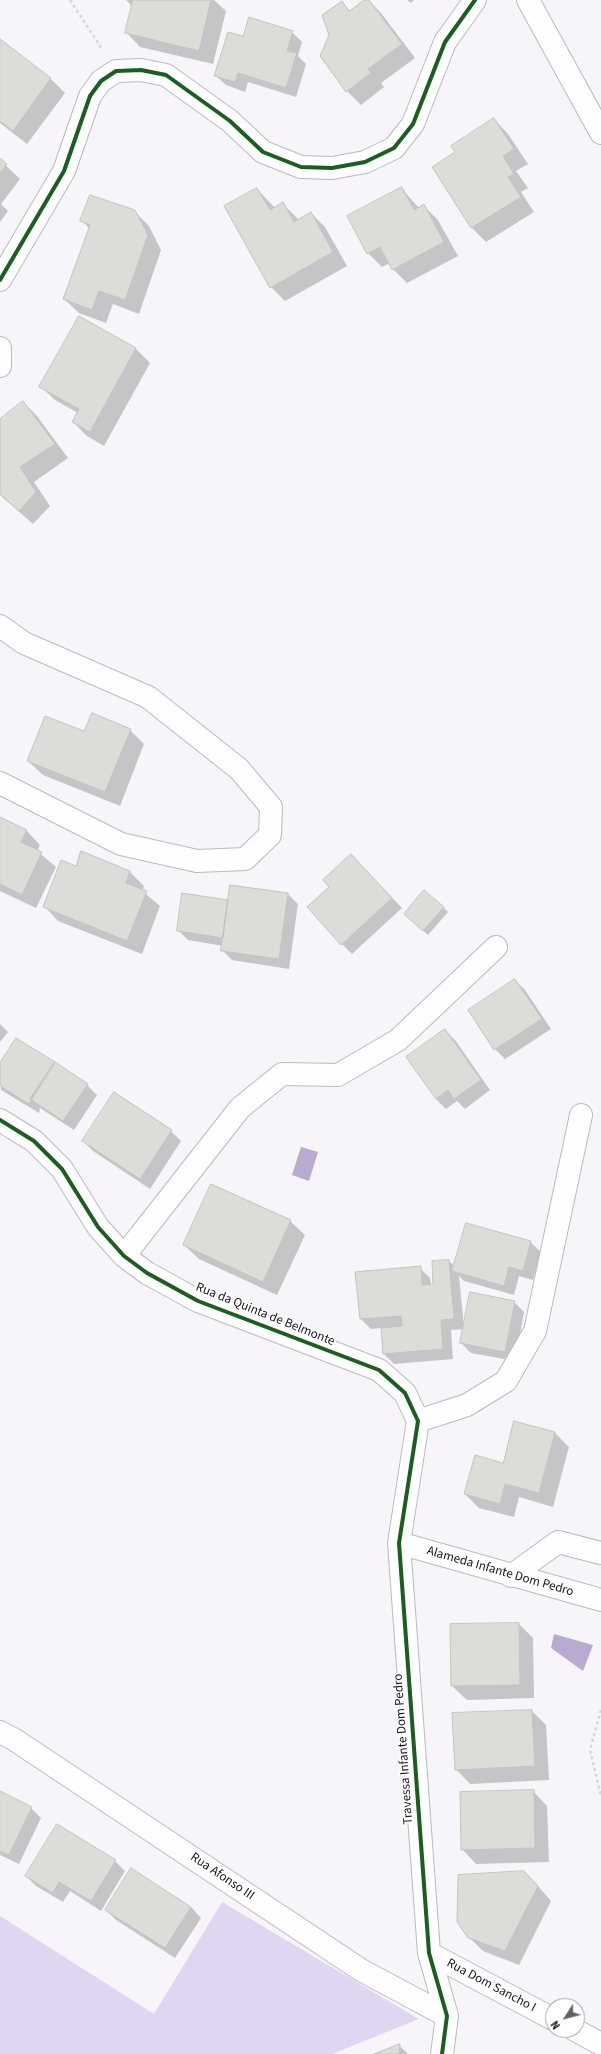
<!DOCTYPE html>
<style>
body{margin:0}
#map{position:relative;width:601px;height:2054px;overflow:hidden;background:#f7f5f9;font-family:"Source Sans 3",sans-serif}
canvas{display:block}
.north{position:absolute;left:545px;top:1998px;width:40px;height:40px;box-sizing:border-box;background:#fff;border:1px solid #a2a0a5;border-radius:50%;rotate:234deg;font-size:11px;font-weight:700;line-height:16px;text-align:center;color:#17121d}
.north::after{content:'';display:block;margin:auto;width:14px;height:18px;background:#65616a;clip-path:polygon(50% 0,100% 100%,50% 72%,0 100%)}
</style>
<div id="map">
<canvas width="601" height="2054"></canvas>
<div class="north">N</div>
</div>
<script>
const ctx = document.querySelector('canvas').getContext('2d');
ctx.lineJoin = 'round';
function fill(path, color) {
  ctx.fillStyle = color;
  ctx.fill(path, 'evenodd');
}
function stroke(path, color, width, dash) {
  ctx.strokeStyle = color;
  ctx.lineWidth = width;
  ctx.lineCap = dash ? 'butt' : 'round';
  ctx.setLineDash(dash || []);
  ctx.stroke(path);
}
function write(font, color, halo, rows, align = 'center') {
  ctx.font = font + ' "Source Sans 3",sans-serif';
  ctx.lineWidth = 3.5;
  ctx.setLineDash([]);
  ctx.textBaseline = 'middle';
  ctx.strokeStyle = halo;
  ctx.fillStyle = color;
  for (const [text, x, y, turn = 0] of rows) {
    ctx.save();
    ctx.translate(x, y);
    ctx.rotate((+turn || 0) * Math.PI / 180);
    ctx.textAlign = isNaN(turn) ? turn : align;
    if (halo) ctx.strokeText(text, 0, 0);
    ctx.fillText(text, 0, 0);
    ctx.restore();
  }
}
fill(new Path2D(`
 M222 1902 419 2019 332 2054H0V1916L154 2014Z`), '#e1d6f1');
fill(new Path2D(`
 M301 1147 318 1152 309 1181 292 1175Z
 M554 1634 593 1645 583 1671 551 1648Z`), '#b9abd0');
fill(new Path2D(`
 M126 0H214L226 11 213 64 140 47 126 32 133 7Z
 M366 0H368L381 13 415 58 381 83 384 87 361 105 347 91 330 35 341 2 350 11Z
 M407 0H414L411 3Z
 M292 32 302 42 298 56 306 64 296 97 248 82 245 92 226 85 215 75 243 37Z
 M0 41 51 79 65 93 27 144 0 123Z
 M494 119 508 134 528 164 516 171 528 188 521 192 534 212 486 242 472 228 434 167 456 153Z
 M0 160 20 179 1 204 8 211 0 222Z
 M257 189 275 208 283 204 299 220 311 213 325 227 347 266 285 301 271 287Z
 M402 189 419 208 424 206 438 220 458 256 407 283 393 269 390 263 382 267 368 253Z
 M134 211 149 226 161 250 139 314 113 304 106 323 79 313 64 299 90 229 82 221Z
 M79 317 136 349 150 363 104 446 87 436 73 422 78 413 55 400 40 386Z
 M23 402 37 416 68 458 34 482 50 506 33 524 0 495V421Z
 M130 730 144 744 120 806 43 775 28 761Z
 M0 818 26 830 40 845 37 851 56 867 36 908 0 891Z
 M82 853 130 872 144 886 142 891 160 906 142 954 58 921 44 906 76 867Z
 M361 865 402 908 352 954 342 944Z
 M288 894 298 904 289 969 232 960 222 950 223 946 188 940 178 930 229 902Z
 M443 907 448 912 428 935 410 919Z
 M515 980 525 990 551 1029 505 1059 495 1049Z
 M0 1024 8 1032 0 1042Z
 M445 1030 455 1040 490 1090 465 1109 457 1101 446 1109 436 1099Z
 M0 1065 87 1085 97 1095 74 1130 40 1108 39 1113 1 1090Z
 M171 1131 181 1141 150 1189 93 1151 83 1141Z
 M290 1221 305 1235 277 1295 199 1259 184 1245Z
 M530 1242 541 1252 533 1280 519 1276 514 1295 464 1281 459 1276 464 1327 514 1302 524 1312 515 1361 471 1353 461 1343 464 1329 451 1330 453 1359 394 1364 384 1354 382 1328 371 1329 361 1319 420 1268 430 1278 431 1285H434L449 1261 455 1267Z
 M555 1433 569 1447 553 1507 519 1497 514 1517 479 1508 465 1494 503 1464Z
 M519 1624 533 1638 534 1698 467 1700 452 1686Z
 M532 1711 546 1725 549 1780 470 1784 456 1769Z
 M533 1791 547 1806 549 1862 476 1864 462 1849Z
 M0 1793 31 1808 41 1818 19 1864 0 1855Z
 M115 1861 125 1871 101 1911 70 1891 63 1902 36 1886 26 1876Z
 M538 1886 551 1901 519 1965 483 1951 469 1937Z
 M191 1907 201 1918 175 1958 116 1920 106 1910Z
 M399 2045 408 2054H377Z`), '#0003');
const building = new Path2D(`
 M133 0H211L199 51 125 33Z
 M364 0H369L402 44 368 69 371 73 346 92 320 56 329 35 322 15 342 1 349 11Z
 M249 17 293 31 287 51 297 53 286 88 238 73 235 82 214 76 228 32 243 36Z
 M0 39 51 78 13 131 0 121Z
 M494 118 514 149 503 156 514 174 508 177 521 197 471 228 432 167 455 152 451 146Z
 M0 158 7 164 0 173Z
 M402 187 414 210 424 204 444 242 392 270 380 247 367 254 347 216Z
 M257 188 270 210 283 202 294 222 311 212 333 252 270 288 224 206Z
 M90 195 135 210 148 235 125 300 99 291 92 310 63 299 90 225 80 221Z
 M79 316 136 348 90 432 72 422 79 409 39 387Z
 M23 401 55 444 20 467 36 492 19 511 0 494V419Z
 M92 713 131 729 105 792 27 761 45 716 84 731Z
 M0 817 27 830 21 842 42 852 22 895 0 884Z
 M81 851 130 871 126 883 147 891 127 941 43 907 61 860 76 866Z
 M351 854 392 898 341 945 307 907 329 887 323 880Z
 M230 885 288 893 279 959 221 951Z
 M424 890 444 907 423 931 404 914Z
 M182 893 228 900 223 938 177 931Z
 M515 979 542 1019 494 1050 468 1010Z
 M445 1029 481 1080 454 1099 448 1090 436 1099 406 1057Z
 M16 1038 55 1062 29 1104 0 1086V1063Z
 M55 1062 88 1084 63 1121 30 1099Z
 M114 1092 172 1130 140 1179 82 1141Z
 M211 1184 291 1220 263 1282 183 1245Z
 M466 1223 531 1241 523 1271 509 1267 504 1286 452 1271Z
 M449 1260 454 1319 441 1320 443 1349 383 1354 381 1328 402 1326 401 1316 360 1319 355 1272 421 1266 422 1285 433 1284 432 1261Z
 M470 1292 515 1301 505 1352 460 1343Z
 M514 1421 555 1432 539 1493 505 1484 500 1504 464 1494 475 1455 503 1463Z
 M519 1623 520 1685 451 1686 450 1624Z
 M532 1710 535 1766 455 1770 452 1713Z
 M534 1790 535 1848 461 1850 460 1792Z
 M0 1791 32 1807 9 1855 0 1851Z
 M57 1824 116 1860 91 1901 59 1882 53 1893 25 1876Z
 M131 1868 191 1907 165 1948 105 1910Z
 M524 1871 538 1886 505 1951 468 1938 457 1922 458 1875Z
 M400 2044 399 2054H374Z`);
fill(building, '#dcddd9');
stroke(building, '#c2c4c0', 1);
const minor = new Path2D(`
 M528 0 601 133
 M0 280 64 171 90 96 101 81 116 71 141 70 166 75 230 121 263 152 301 167 332 168 365 162 394 148 413 124 445 42 475 0
 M0 348V366
 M0 626 24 643 148 697 239 769 271 807 270 835 245 859 197 861 121 844 0 783
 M0 1120 34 1141 62 1169 98 1227 124 1256 147 1273 198 1301 379 1370 405 1393 418 1421 399 1543 429 1953 447 2016 442 2054
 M124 1256 240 1108 282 1074 338 1075 398 1040 496 947
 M418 1421 467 1405 506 1381 535 1331 581 1115
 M399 1543 601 1600
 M511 1576 558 1542 601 1553
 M0 1732 15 1740 361 1970 447 2016
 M429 1953 553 2019
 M575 2030 601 2044`);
stroke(minor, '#bcb9c1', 24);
stroke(new Path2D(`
 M70 0 102 49
 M601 1710 590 1750 601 1796`), '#d6d6d7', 2.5, [3, 3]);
stroke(minor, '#fefefe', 22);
stroke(new Path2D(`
 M0 280 64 171 90 96 101 81 116 71 141 70 166 75 230 121 263 152 301 167 332 168 365 162 394 148 413 124 445 42 475 0
 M0 1120 34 1141 62 1169 98 1227 124 1256 147 1273 198 1301 379 1370 405 1393 418 1421 399 1543 429 1953 447 2016 442 2054`), '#1b5e20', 4);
write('13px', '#17121d', '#fff', [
 ["Rua da Quinta de Belmonte",265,1315,22],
 ["Alameda Infante Dom Pedro",500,1572,16],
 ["Travessa Infante Dom Pedro",404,1749,-94],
 ["Rua Afonso III",222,1877,34],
 ["Rua Dom Sancho I",491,1986,28]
]);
</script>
